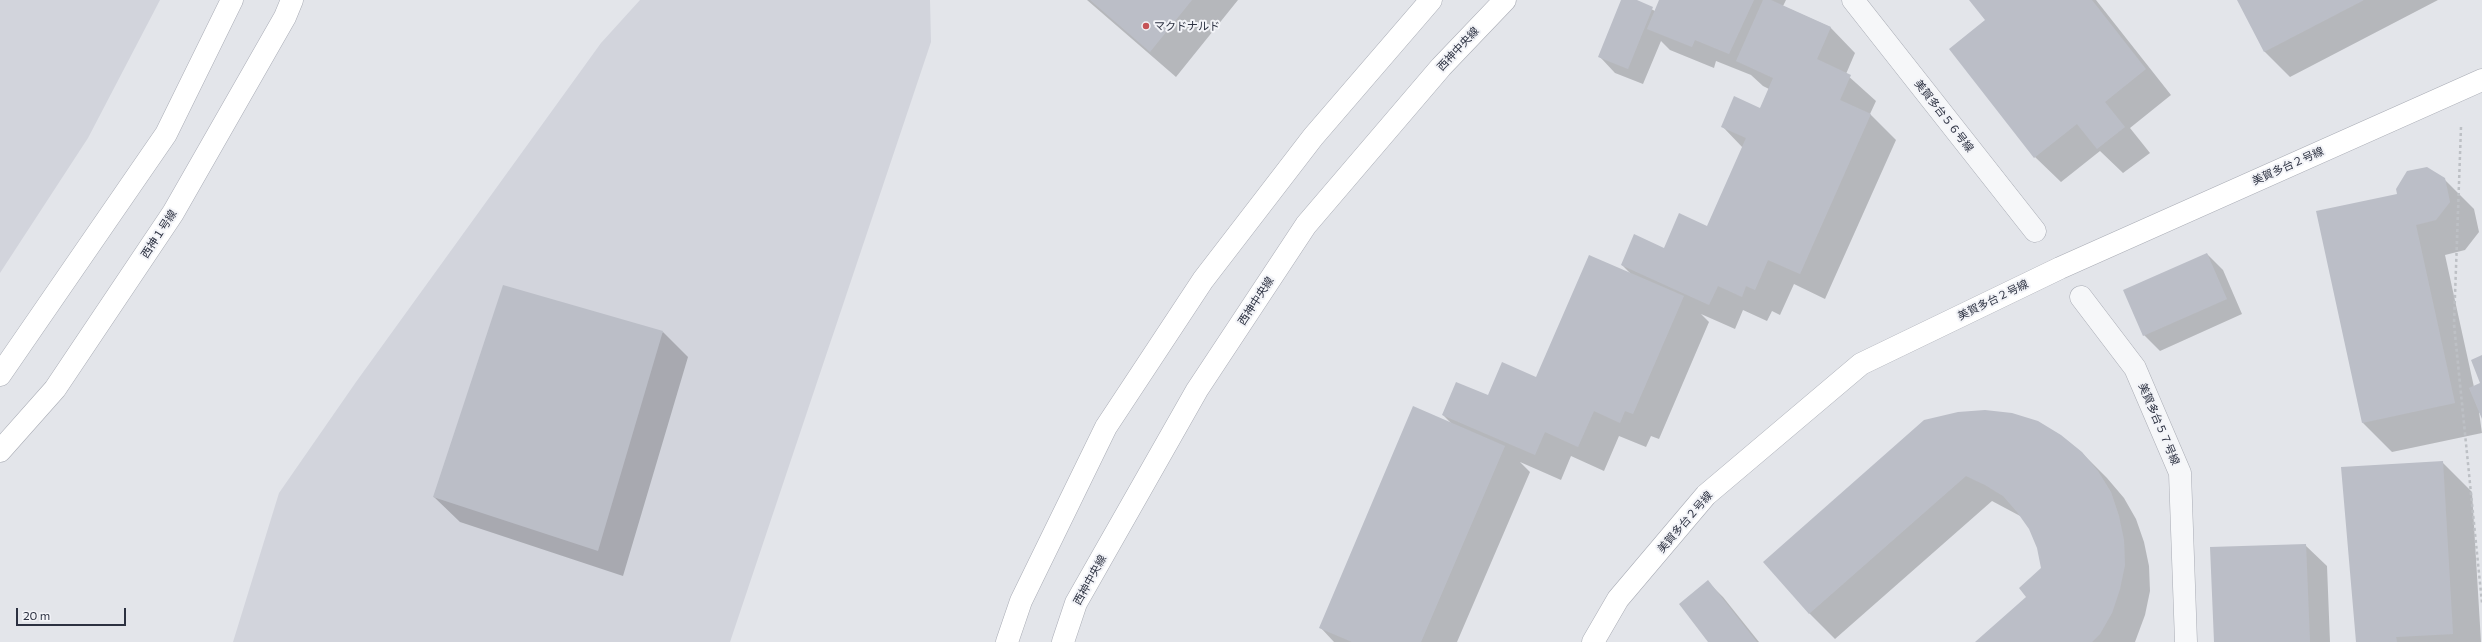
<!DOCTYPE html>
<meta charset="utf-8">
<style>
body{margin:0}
#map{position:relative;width:2482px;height:642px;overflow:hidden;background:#e3e5ea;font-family:Commissioner,sans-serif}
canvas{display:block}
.scale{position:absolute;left:16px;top:608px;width:110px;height:18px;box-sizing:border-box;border:2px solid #2c3141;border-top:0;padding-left:5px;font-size:12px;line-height:14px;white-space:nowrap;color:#2c3141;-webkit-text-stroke:3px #f3f4f8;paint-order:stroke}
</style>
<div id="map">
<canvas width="2482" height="642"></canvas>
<div class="scale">20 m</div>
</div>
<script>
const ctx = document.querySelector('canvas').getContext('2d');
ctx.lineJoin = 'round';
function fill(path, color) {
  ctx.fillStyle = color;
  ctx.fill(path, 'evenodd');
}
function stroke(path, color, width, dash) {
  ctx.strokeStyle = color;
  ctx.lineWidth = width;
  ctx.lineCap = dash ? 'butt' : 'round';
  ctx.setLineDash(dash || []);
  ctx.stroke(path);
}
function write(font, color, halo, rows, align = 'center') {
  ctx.font = font + ' Commissioner,"Noto Sans JP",sans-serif';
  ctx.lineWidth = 4;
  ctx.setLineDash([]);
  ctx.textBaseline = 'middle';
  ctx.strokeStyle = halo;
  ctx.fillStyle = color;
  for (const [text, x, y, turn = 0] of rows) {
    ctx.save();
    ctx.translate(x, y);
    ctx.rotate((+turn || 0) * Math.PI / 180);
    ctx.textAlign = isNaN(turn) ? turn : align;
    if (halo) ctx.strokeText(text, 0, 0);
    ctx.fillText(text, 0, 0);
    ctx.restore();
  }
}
fill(new Path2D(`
 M0 0H160L88 138 0 273Z
 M640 0H930L931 42 730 642H233L279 493 356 382 601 43Z`), '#d2d4dc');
fill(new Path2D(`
 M1087 0H1238L1176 77Z
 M1622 0H1634L1655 11 1660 0H1786L1783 6 1830 27 1855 53 1846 74 1876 101 1870 114 1896 140 1825 299 1794 284 1780 315 1772 311 1767 321 1743 310 1735 329 1701 314 1709 322 1659 439 1651 436 1646 447 1619 436 1604 471 1571 456 1561 480 1520 462 1530 472 1457 642H1334L1320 627 1452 424 1443 415 1537 379 1631 274 1622 265 1664 249 1708 227 1743 148 1722 126 1760 109 1769 89 1763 86 1751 75 1716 61 1714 68 1670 50 1661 41 1643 84 1615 73 1600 57Z
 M1970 0H2096L2171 95 2130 128 2150 153 2123 173 2100 151 2061 182 2035 157 1950 49 1986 20Z
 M2238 0H2438L2290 77 2265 52Z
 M2444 179 2474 209 2479 232 2465 250 2445 255 2474 387 2482 383V356V416L2479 412 2482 433 2392 452 2363 423 2398 194Z
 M2207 254 2223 270 2242 314 2160 351 2144 335Z
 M663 332 688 357 623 576 460 522 434 497Z
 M1925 421 2081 452 2107 478 2124 498 2136 519 2144 542 2149 566 2150 591 2145 615 2135 642H1977L2028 597 2042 568 2038 547 2030 528 2022 517 1992 501 1835 639 1810 614 1765 562Z
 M2442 462 2472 492 2481 642H2357Z
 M2305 545 2327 566 2330 642H2215Z
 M1708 582 1723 597 1759 642H1710Z`), '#0003');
fill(new Path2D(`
 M1090 0H1192L1150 52Z
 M1621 0H1637L1653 7 1628 69 1598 57Z
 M1659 0H1754L1729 54 1695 40 1692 47 1647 29Z
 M1763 0H1771L1831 27 1817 59 1851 75 1840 100 1871 114 1800 274 1768 260 1755 290 1746 286 1742 297 1718 286 1709 305 1621 265 1634 234 1664 248 1679 213 1707 226 1746 138 1721 127 1734 96 1760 108 1773 78 1736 61Z
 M1969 0H2092L2146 69 2105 102 2125 127 2097 149 2077 124 2034 158 1949 49 1985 20Z
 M2237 0H2364L2264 52Z
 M2427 167 2445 178 2450 202 2436 220 2416 225 2455 403 2362 423 2316 211 2397 194 2396 189 2407 171Z
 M2207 253 2227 299 2143 336 2123 290Z
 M1589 255 1684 296 1633 414 1625 411 1620 423 1594 411 1578 447 1545 432 1535 455 1442 415 1456 382 1488 395 1502 362 1536 377Z
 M503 285 663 331 598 551 433 497Z
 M2482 355V419L2469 388 2480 383 2471 360Z
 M1413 406 1505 446 1421 642H1352L1319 628Z
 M1985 410 2012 413 2038 421 2061 435 2082 452 2098 471 2111 492 2119 516 2124 540 2125 565 2120 589 2112 613 2100 634 2092 642H1975L2026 597 2019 588 2041 568 2037 548 2029 529 2017 512 2003 496 1985 485 1966 476 1809 614 1763 562 1924 420 1958 412Z
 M2443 461 2453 634 2396 637 2397 642H2356L2341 467Z
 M2306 544 2310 642H2214L2210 547Z
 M1708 580 1757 642H1708L1679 604Z`), '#bbbec7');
const street = new Path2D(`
 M1853 0 2035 231
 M2081 297 2135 368 2180 473 2186 642`);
const secondary = new Path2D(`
 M0 375 166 134 232 0
 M0 451 55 389 173 213 285 17 292 0
 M1007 642 1021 601 1106 427 1203 280 1313 137 1431 0
 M1063 642 1076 603 1197 390 1306 225 1441 67 1505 0
 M1593 642 1618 599 1706 495 1861 364 2060 268 2482 80`);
stroke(street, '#a8abb4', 23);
stroke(secondary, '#a8abb4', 23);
stroke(new Path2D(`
 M2461 127 2454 324 2482 603`), '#bdc0c5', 2.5, [3, 3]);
stroke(street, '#f6f7f9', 22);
stroke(secondary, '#fff', 22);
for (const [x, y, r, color] of [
 [1146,26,4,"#c55357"]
]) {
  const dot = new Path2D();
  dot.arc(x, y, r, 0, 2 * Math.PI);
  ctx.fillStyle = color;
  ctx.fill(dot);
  stroke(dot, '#f3f4f8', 1.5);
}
write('11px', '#2c3141', '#f3f4f8', [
 ["マクドナルド",1154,26]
], 'left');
write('11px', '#2c3141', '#f3f4f8', [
 ["西神中央線",1458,49,-47],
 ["美賀多台５６号線",1944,116,52],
 ["美賀多台２号線",2288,166,-24],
 ["西神１号線",159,234,-57],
 ["美賀多台２号線",1993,300,-26],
 ["西神中央線",1256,301,-57],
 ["美賀多台５７号線",2159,424,67],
 ["美賀多台２号線",1685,522,-49],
 ["西神中央線",1090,580,-61]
]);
</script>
